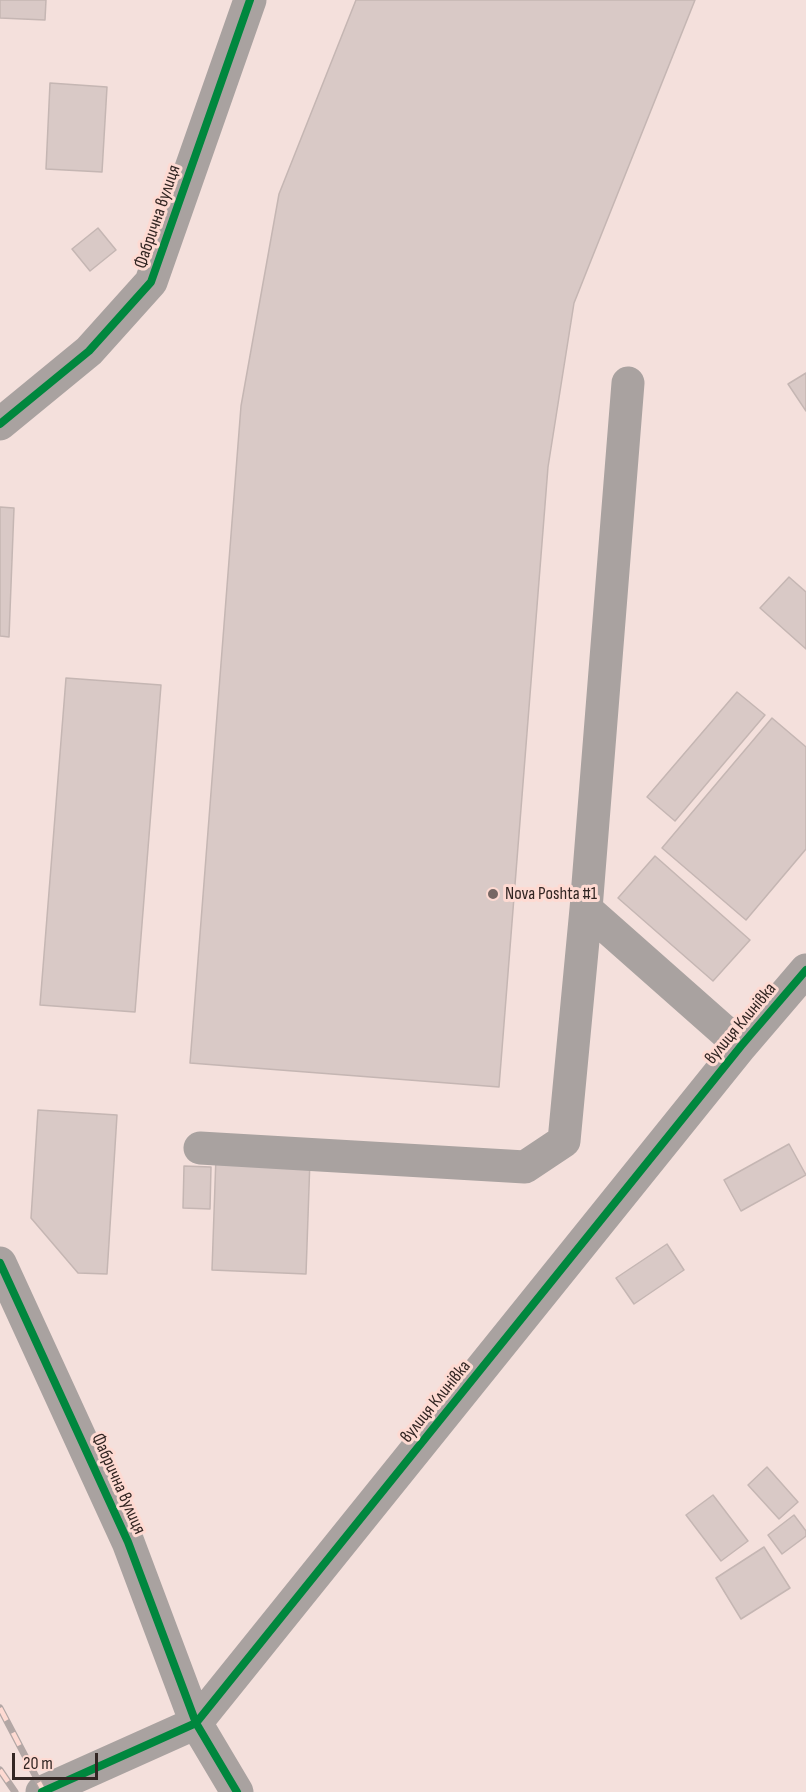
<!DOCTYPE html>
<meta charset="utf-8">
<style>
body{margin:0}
#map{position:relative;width:806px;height:1792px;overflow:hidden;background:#f4e0dc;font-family:"Sofia Sans Condensed",sans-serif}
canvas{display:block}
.scale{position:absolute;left:12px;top:1753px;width:86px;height:27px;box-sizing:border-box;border:3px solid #332623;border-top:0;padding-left:8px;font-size:18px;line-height:21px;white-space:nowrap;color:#332623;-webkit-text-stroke:4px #fedad2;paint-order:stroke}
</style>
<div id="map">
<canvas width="806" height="1792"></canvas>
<div class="scale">20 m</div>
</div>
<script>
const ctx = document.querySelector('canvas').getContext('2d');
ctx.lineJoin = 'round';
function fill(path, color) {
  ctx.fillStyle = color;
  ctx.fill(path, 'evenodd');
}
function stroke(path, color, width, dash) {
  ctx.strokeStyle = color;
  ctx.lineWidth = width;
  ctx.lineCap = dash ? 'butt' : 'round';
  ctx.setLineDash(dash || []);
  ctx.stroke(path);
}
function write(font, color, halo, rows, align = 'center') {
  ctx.font = font + ' "Sofia Sans Condensed",sans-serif';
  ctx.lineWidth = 6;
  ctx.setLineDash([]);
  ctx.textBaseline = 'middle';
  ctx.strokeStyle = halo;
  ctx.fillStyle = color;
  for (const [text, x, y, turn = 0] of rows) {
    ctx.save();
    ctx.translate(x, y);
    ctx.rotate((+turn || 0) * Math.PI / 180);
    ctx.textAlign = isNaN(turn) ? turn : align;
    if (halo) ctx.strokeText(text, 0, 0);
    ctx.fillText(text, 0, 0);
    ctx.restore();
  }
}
const building = new Path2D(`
 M0 0H46L45 20 0 18Z
 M356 0H695L574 303 548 467 499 1087 190 1063 241 406 279 194Z
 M50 83 107 87 102 172 46 169Z
 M98 228 116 250 90 271 72 249Z
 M806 373V411L788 384Z
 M0 507 14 508 9 637 0 636Z
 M789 577 806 592V649L760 608Z
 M66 678 161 685 135 1012 40 1005Z
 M737 692 765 715 675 821 647 797Z
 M772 718 806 747V849L746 920 662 848Z
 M655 856 750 940 713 981 618 898Z
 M38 1110 117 1115 107 1274 78 1273 31 1218Z
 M789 1144 806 1175 741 1211 724 1180Z
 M216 1156 310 1159 306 1274 212 1270Z
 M184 1166 211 1167 210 1209 183 1208Z
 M667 1244 684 1270 634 1304 616 1278Z
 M767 1467 798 1502 779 1519 748 1485Z
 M713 1495 748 1541 721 1561 686 1515Z
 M794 1515 806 1531V1536L782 1554 768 1535Z
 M764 1547 790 1588 741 1619 716 1578Z`);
fill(building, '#d9c9c6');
stroke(building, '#c5b6b3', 1.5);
stroke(new Path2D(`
 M0 424 89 351 151 282 250 0
 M586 909 741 1046
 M200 1148 525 1167 564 1141 586 909 628 383
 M0 1263 128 1542 196 1723 237 1792
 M42 1792 196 1723 741 1046 806 970`), '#a9a2a0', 33);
const rail = new Path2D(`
 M0 1708 44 1792
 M0 1770 15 1792`);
stroke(rail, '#b3a7a5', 7);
stroke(rail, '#fedad2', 4.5, [14]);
stroke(new Path2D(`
 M0 424 89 351 151 282 250 0
 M0 1263 128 1542 196 1723 237 1792
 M42 1792 196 1723 741 1046 806 970`), '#00873e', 8);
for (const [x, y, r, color] of [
 [493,894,6,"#776764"]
]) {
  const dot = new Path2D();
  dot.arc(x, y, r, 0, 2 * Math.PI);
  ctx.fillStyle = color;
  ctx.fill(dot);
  stroke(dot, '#fedad2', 2);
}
write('18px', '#332623', '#fedad2', [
 ["Фабрична вулиця",158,217,-71],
 ["вулиця Клинівка",741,1024,-50],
 ["вулиця Клинівка",436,1402,-51],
 ["Фабрична вулиця",118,1484,66]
]);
write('18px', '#332623', '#fedad2', [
 ["Nova Poshta #1",505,894]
], 'left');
</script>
